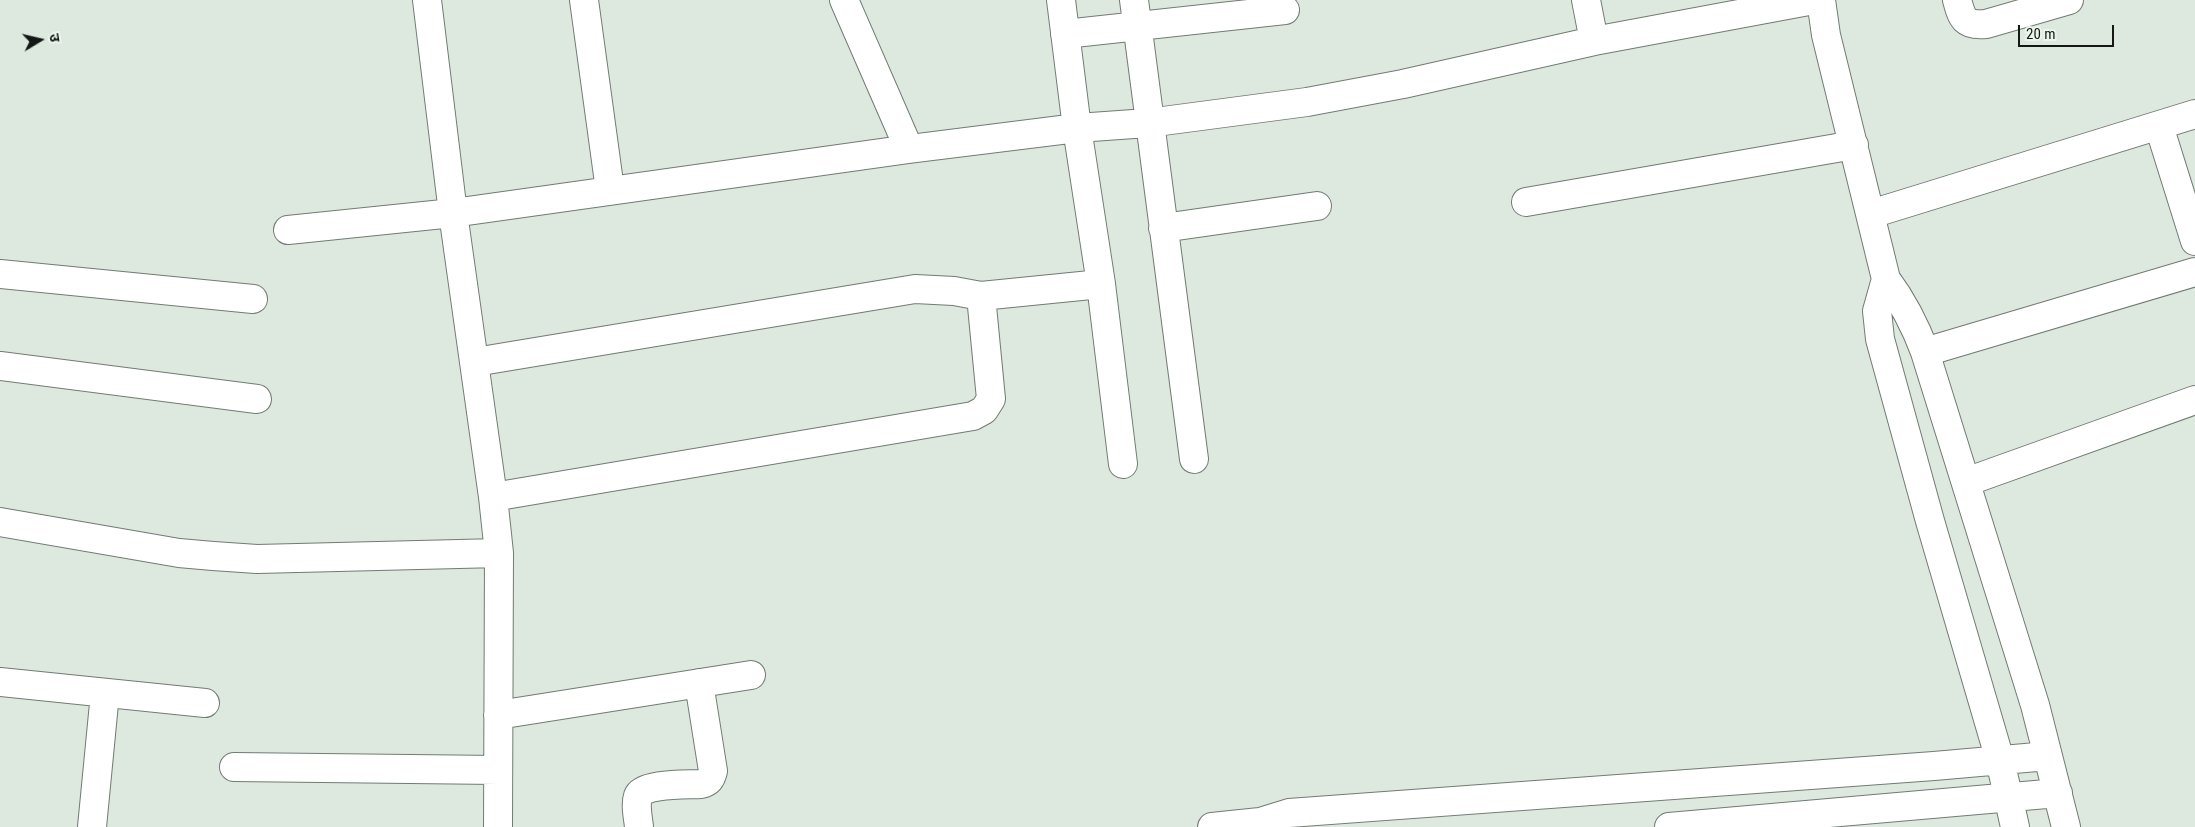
<!DOCTYPE html>
<meta charset="utf-8">
<style>
body{margin:0}
#map{position:relative;width:2195px;height:827px;overflow:hidden;background:#dde8de;font-family:"Roboto Condensed","Noto Sans Devanagari",sans-serif}
canvas{display:block}
.north{position:absolute;left:15px;top:15px;width:50px;height:50px;-webkit-text-stroke:4px #eaf5eb;paint-order:stroke;rotate:81deg;font-size:14px;font-weight:700;line-height:20px;text-align:center;color:#141814}
.north::after{content:'';display:block;margin:auto;width:18px;height:22px;background:#141814;clip-path:polygon(50% 0,100% 100%,50% 72%,0 100%)}
.scale{position:absolute;left:2018px;top:25px;width:96px;height:22px;box-sizing:border-box;border:2px solid #141814;border-top:0;padding-left:6px;font-size:15px;line-height:18px;white-space:nowrap;color:#141814;-webkit-text-stroke:4px #eaf5eb;paint-order:stroke}
</style>
<div id="map">
<canvas width="2195" height="827"></canvas>
<div class="north">उ</div>
<div class="scale">20 m</div>
</div>
<script>
const ctx = document.querySelector('canvas').getContext('2d');
ctx.lineJoin = 'round';
function stroke(path, color, width, dash) {
  ctx.strokeStyle = color;
  ctx.lineWidth = width;
  ctx.lineCap = dash ? 'butt' : 'round';
  ctx.setLineDash(dash || []);
  ctx.stroke(path);
}
const minor = new Path2D(`
 M427 0 453 213 493 497 499 553 498 827
 M584 0 610 190
 M844 0 909 149
 M1061 0 1077 128 1101 284 1123 464
 M1134 0 1194 459
 M1586 0 1594 41
 M1821 0 1826 35 1886 279C1903 302 1915 325 1925 352L2035 705 2066 827
 M1957 0C1962 18 1964 26 1986 24L2069 0
 M1065 34 1285 10
 M2159 126 2195 241
 M1526 202 1854 145
 M1871 214 2195 114
 M1163 228 1317 206
 M288 230 453 213 909 149 1077 128 1148 123 1307 102 1403 84 1594 41 1814 0
 M0 274 253 299
 M1886 279 1877 311 1880 339 1930 521 2000 760 2015 827
 M1925 352 2195 272
 M475 362 915 289 954 291 981 296 1101 284
 M0 366 257 399
 M1966 482 2195 400
 M493 497 973 416 984 410 991 399 981 296
 M0 522 179 553 213 556 257 559 499 553
 M0 682 205 703
 M498 715 751 675
 M234 767 498 770
 M92 827 105 693
 M639 827C638 817 635 805 638 796 643 783 688 785 701 784 709 782 711 779 713 771L699 683
 M1212 827 1260 822 1264 827
 M1256 827 1260 822 1289 813 1934 766 2048 756
 M1669 827 2058 793`);
stroke(minor, '#727b73', 30);
stroke(minor, '#fff', 28);
</script>
